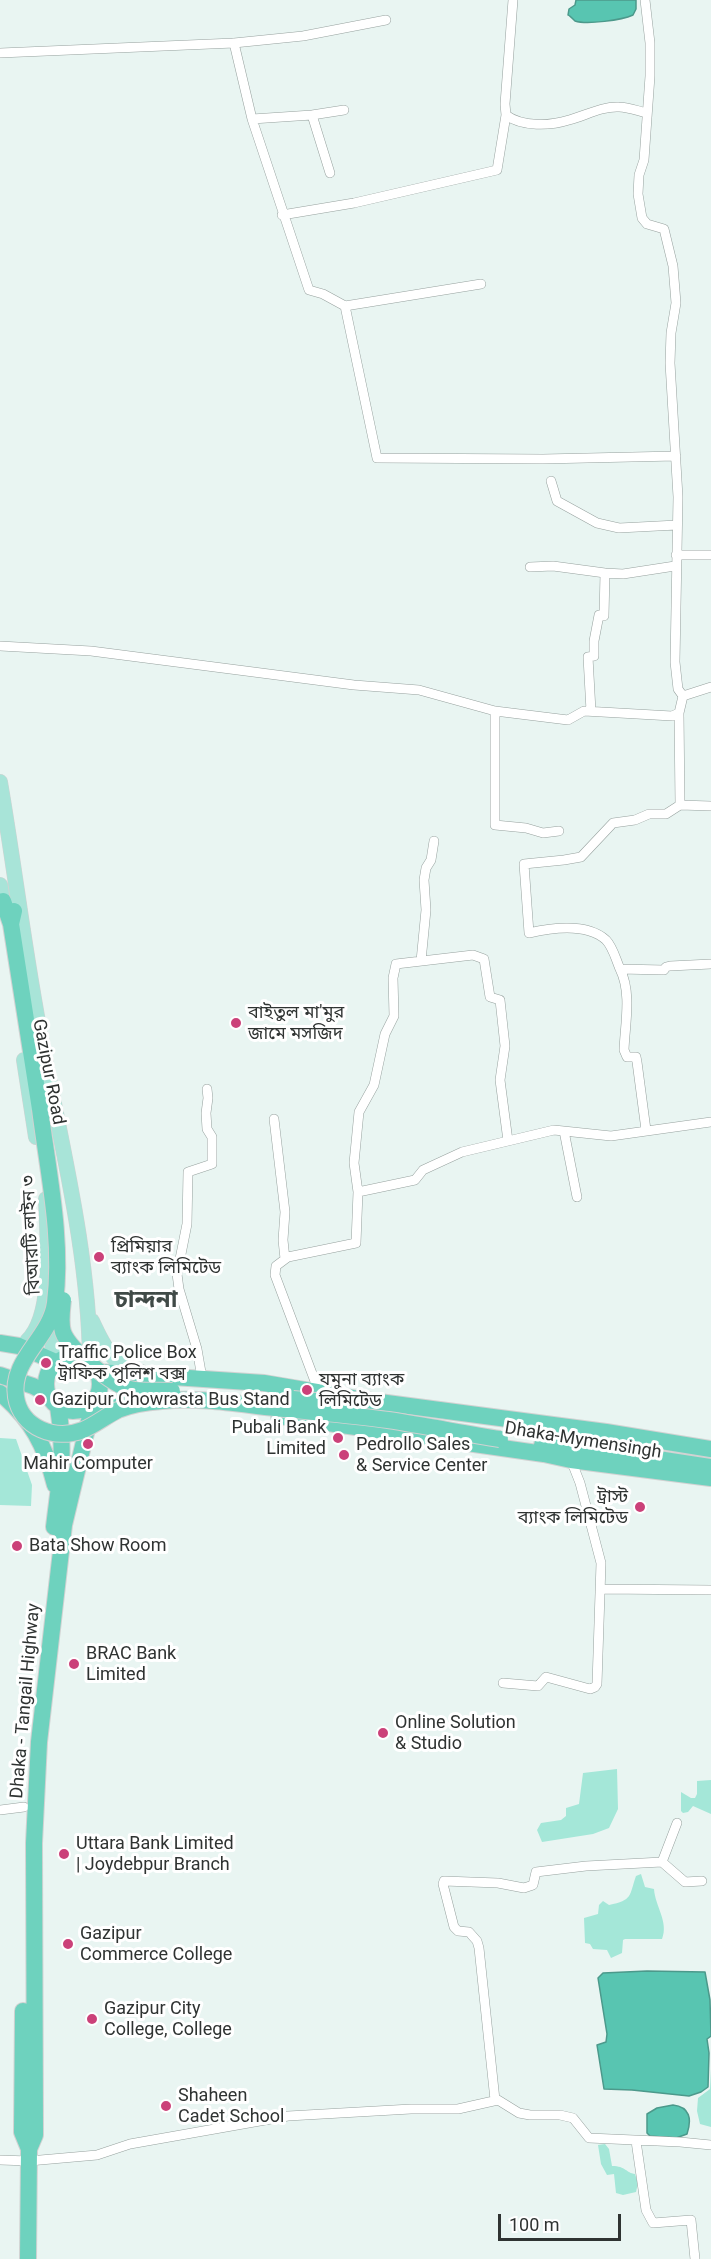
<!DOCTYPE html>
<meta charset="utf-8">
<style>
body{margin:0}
#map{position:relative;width:711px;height:2259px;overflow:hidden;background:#e9f5f2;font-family:Roboto,sans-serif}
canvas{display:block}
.scale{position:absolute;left:498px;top:2214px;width:123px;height:27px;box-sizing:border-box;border:3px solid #2f3332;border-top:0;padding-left:8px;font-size:18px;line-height:21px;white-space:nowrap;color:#2f3332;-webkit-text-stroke:4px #fff;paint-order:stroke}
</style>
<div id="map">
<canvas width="711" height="2259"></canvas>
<div class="scale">100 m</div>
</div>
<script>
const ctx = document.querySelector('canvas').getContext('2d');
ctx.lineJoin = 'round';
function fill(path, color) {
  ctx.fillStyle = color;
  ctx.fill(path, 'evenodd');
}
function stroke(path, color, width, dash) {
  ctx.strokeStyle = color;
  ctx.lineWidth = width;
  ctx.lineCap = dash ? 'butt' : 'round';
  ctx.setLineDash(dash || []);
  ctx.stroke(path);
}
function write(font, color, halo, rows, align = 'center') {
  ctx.font = font + ' Roboto,"Noto Sans Bengali",sans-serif';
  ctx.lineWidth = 6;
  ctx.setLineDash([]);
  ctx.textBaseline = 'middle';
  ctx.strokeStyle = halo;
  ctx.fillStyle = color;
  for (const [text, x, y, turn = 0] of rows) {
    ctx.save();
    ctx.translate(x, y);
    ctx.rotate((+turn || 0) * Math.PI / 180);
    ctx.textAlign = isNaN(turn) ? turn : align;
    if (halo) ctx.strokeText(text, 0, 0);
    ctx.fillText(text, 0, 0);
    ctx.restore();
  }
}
fill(new Path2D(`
 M0 1438 16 1439 32 1485 31 1506 0 1505Z
 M617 1769 618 1809 609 1828 593 1834 542 1842 537 1830 541 1823 561 1820 566 1816V1808L579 1804 583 1773Z
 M711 1780V1814L693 1806 688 1812 683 1813 681 1811V1792L691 1798H695L697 1794V1781Z
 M641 1874 645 1887 654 1889C655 1906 669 1922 662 1939H625L623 1940 622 1953 611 1958 607 1950 593 1949 590 1944 585 1943 584 1918 598 1914 599 1905 603 1901 609 1905C633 1900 629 1896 636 1876Z
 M711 2069V2127L700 2124 697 2111 698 2098 710 2089Z
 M605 2144 609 2149 612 2166C626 2166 626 2173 635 2174L638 2183 636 2192 623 2195 616 2193 614 2174 607 2175 601 2164 598 2145Z`), '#a4e7d8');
const water = new Path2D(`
 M576 0H636V9L633 15C622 20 587 25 575 21 574 20 569 15 568 15L569 9 575 5Z
 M647 1971 705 1972 710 2000 711 2036 707 2039 709 2053 708 2087 701 2092 689 2096 632 2090 604 2089 597 2045 606 2042 607 2034 598 1978 603 1973Z
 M673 2105C690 2107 692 2119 687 2134L676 2138 650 2136 647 2133V2114L657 2108Z`);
fill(water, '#58c5b1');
stroke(water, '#4c998b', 1.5);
const street = new Path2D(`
 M513 0 505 104 506 115C522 127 550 126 569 120 585 116 602 106 619 107 628 107 638 111 647 113
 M645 0 650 43V76L644 160 639 175 638 194 642 218 647 224 664 229 673 266 676 303 671 333 670 363 678 497 675 662 678 689 683 696
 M234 43 252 119 309 290 323 294 345 306 481 284
 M0 53 234 43 303 36 386 20
 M312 115 330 173
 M252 119 312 115 344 110
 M282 215 354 203 497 170 506 115
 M345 306 377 458 543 459 676 456
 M551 481 557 501 597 523 619 528 677 525
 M676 555H711
 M530 567 553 566 605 573 604 616 599 615 594 641V656L588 657 591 711
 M605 573 623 574 675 566
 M0 646 91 651 354 685 419 690 495 711 568 720 584 711 672 716 679 713 683 696 711 687
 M495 711V825L526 828 543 833 559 831
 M679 713 680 805
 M711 806 680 805 666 814H649L635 820 613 823 581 857 564 860 524 864 529 933C551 928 587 923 606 940 613 947 616 960 620 969L664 970 666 967 670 966 711 964
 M421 961 426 910 424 880 426 868 431 860 434 841
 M620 969C632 993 625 1024 624 1050L627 1057H636L637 1062 646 1130
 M274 1119 285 1212 283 1240 285 1259
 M564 1131 577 1197
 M358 1192 354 1163 359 1112 374 1085 385 1034 394 1016 393 978 396 964 473 955 484 959 490 997 500 1000 505 1046 500 1080 508 1141
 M202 1378 197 1349 179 1289 177 1274 187 1224 188 1172 212 1164V1137L207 1129 206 1113 208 1098 207 1089
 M319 1392 275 1275 276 1266 288 1257 356 1243 358 1192 415 1180 423 1170 462 1152 554 1130 611 1136 711 1122
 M601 1589 711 1590
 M503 1683 538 1686 546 1677 590 1689 595 1687 597 1684 601 1563 580 1483 571 1460
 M0 1810 24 1807
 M662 1862 677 1823
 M495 2100 479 1948 477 1941 469 1932 458 1931 454 1927 443 1884 444 1881 498 1883 524 1888 533 1885 536 1872 586 1866 662 1862 685 1882 702 1881
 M636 2141 646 2210 653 2223 691 2220 695 2259
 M0 2160 29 2161 97 2155 130 2144 288 2116 411 2109H458L498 2100 519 2113 530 2115H560L573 2118 589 2138 680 2142 711 2145`);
const primary = new Path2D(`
 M0 782C15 869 25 957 42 1043 62 1148 89 1254 90 1362
 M0 885 4 911
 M24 1060 36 1137
 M46 1315 56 1362
 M92 1321C103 1345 113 1367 141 1372
 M27 1341C55 1315 47 1236 46 1199`);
const highway = new Path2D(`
 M3 901 11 924
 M14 911 11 924 40 1109
 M0 1343 19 1346 56 1362
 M46 1384a27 27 0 1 1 54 0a27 27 0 1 1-54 0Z
 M98 1372 264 1383 364 1400 606 1432 711 1449
 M0 1375 33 1386 48 1394
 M0 1393C32 1420 45 1445 55 1485
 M279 1416 544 1454 571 1460 711 1478
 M542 1445 618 1453 711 1467
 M54 1527C59 1483 66 1452 58 1407
 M23 2011 22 2132 29 2149
 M28 2259 29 2149 35 2135 34 1843 39 1742 64 1525 93 1404 137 1402`);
stroke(street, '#96a19e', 10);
stroke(primary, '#d1d2d2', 16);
stroke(highway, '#d1d2d2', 18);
stroke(street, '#fff', 9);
stroke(primary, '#a8e4d8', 15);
stroke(highway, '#6ed2be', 16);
const highwayBridge = new Path2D(`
 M40 1109C48 1172 63 1239 55 1303 50 1339 10 1359 16 1397 21 1428 55 1441 83 1430 95 1425 106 1416 118 1410 132 1404 148 1402 162 1401 200 1397 238 1404 275 1408 313 1412 351 1415 388 1420 426 1426 463 1433 500 1439
 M63 1300C62 1310 60 1322 63 1332 69 1349 112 1385 130 1389 143 1392 158 1390 172 1391
 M293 1399 315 1401 364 1400`);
stroke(highwayBridge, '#d1d2d2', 18, []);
stroke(highwayBridge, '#6ed2be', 16);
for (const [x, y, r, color] of [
 [236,1023,6,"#cb4179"],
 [99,1257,6,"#cb4179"],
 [46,1363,6,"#cb4179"],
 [307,1390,6,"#cb4179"],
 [40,1400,6,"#cb4179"],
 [338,1438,6,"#cb4179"],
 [88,1444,6,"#cb4179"],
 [344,1455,6,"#cb4179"],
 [640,1507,6,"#cb4179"],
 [17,1546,6,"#cb4179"],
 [74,1664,6,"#cb4179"],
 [383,1733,6,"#cb4179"],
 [64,1854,6,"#cb4179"],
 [68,1944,6,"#cb4179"],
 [92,2019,6,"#cb4179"],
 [166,2106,6,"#cb4179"]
]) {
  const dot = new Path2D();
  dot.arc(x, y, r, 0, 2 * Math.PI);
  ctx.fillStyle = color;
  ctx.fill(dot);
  stroke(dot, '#fff', 2);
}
write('18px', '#2f3332', '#fff', [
 ["বাইতুল মা'মুর",248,1013],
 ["জামে মসজিদ",248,1034],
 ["প্রিমিয়ার",111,1247],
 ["ব্যাংক লিমিটেড",111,1268],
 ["Traffic Police Box",58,1353],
 ["ট্রাফিক পুলিশ বক্স",58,1374],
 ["যমুনা ব্যাংক",319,1380],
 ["লিমিটেড",319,1401],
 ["Gazipur Chowrasta Bus Stand",52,1400],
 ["Pubali Bank",326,1428,"right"],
 ["Limited",326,1449,"right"],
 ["Pedrollo Sales",356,1445],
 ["& Service Center",356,1466],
 ["Mahir Computer",88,1464,"center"],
 ["ট্রাস্ট",628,1497,"right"],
 ["ব্যাংক লিমিটেড",628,1518,"right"],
 ["Bata Show Room",29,1546],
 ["BRAC Bank",86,1654],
 ["Limited",86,1675],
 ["Online Solution",395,1723],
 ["& Studio",395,1744],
 ["Uttara Bank Limited",76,1844],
 ["| Joydebpur Branch",76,1865],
 ["Gazipur",80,1934],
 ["Commerce College",80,1955],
 ["Gazipur City",104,2009],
 ["College, College",104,2030],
 ["Shaheen",178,2096],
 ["Cadet School",178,2117]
], 'left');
write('18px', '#2f3332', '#fff', [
 ["Gazipur Road",48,1072,79],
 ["বিআরটি লাইন ৩",32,1235,-93],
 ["Dhaka-Mymensingh",583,1441,9],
 ["Dhaka - Tangail Highway",26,1701,-85]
]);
write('bold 24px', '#404a47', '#fff', [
 ["চান্দনা",146,1301]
]);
</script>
